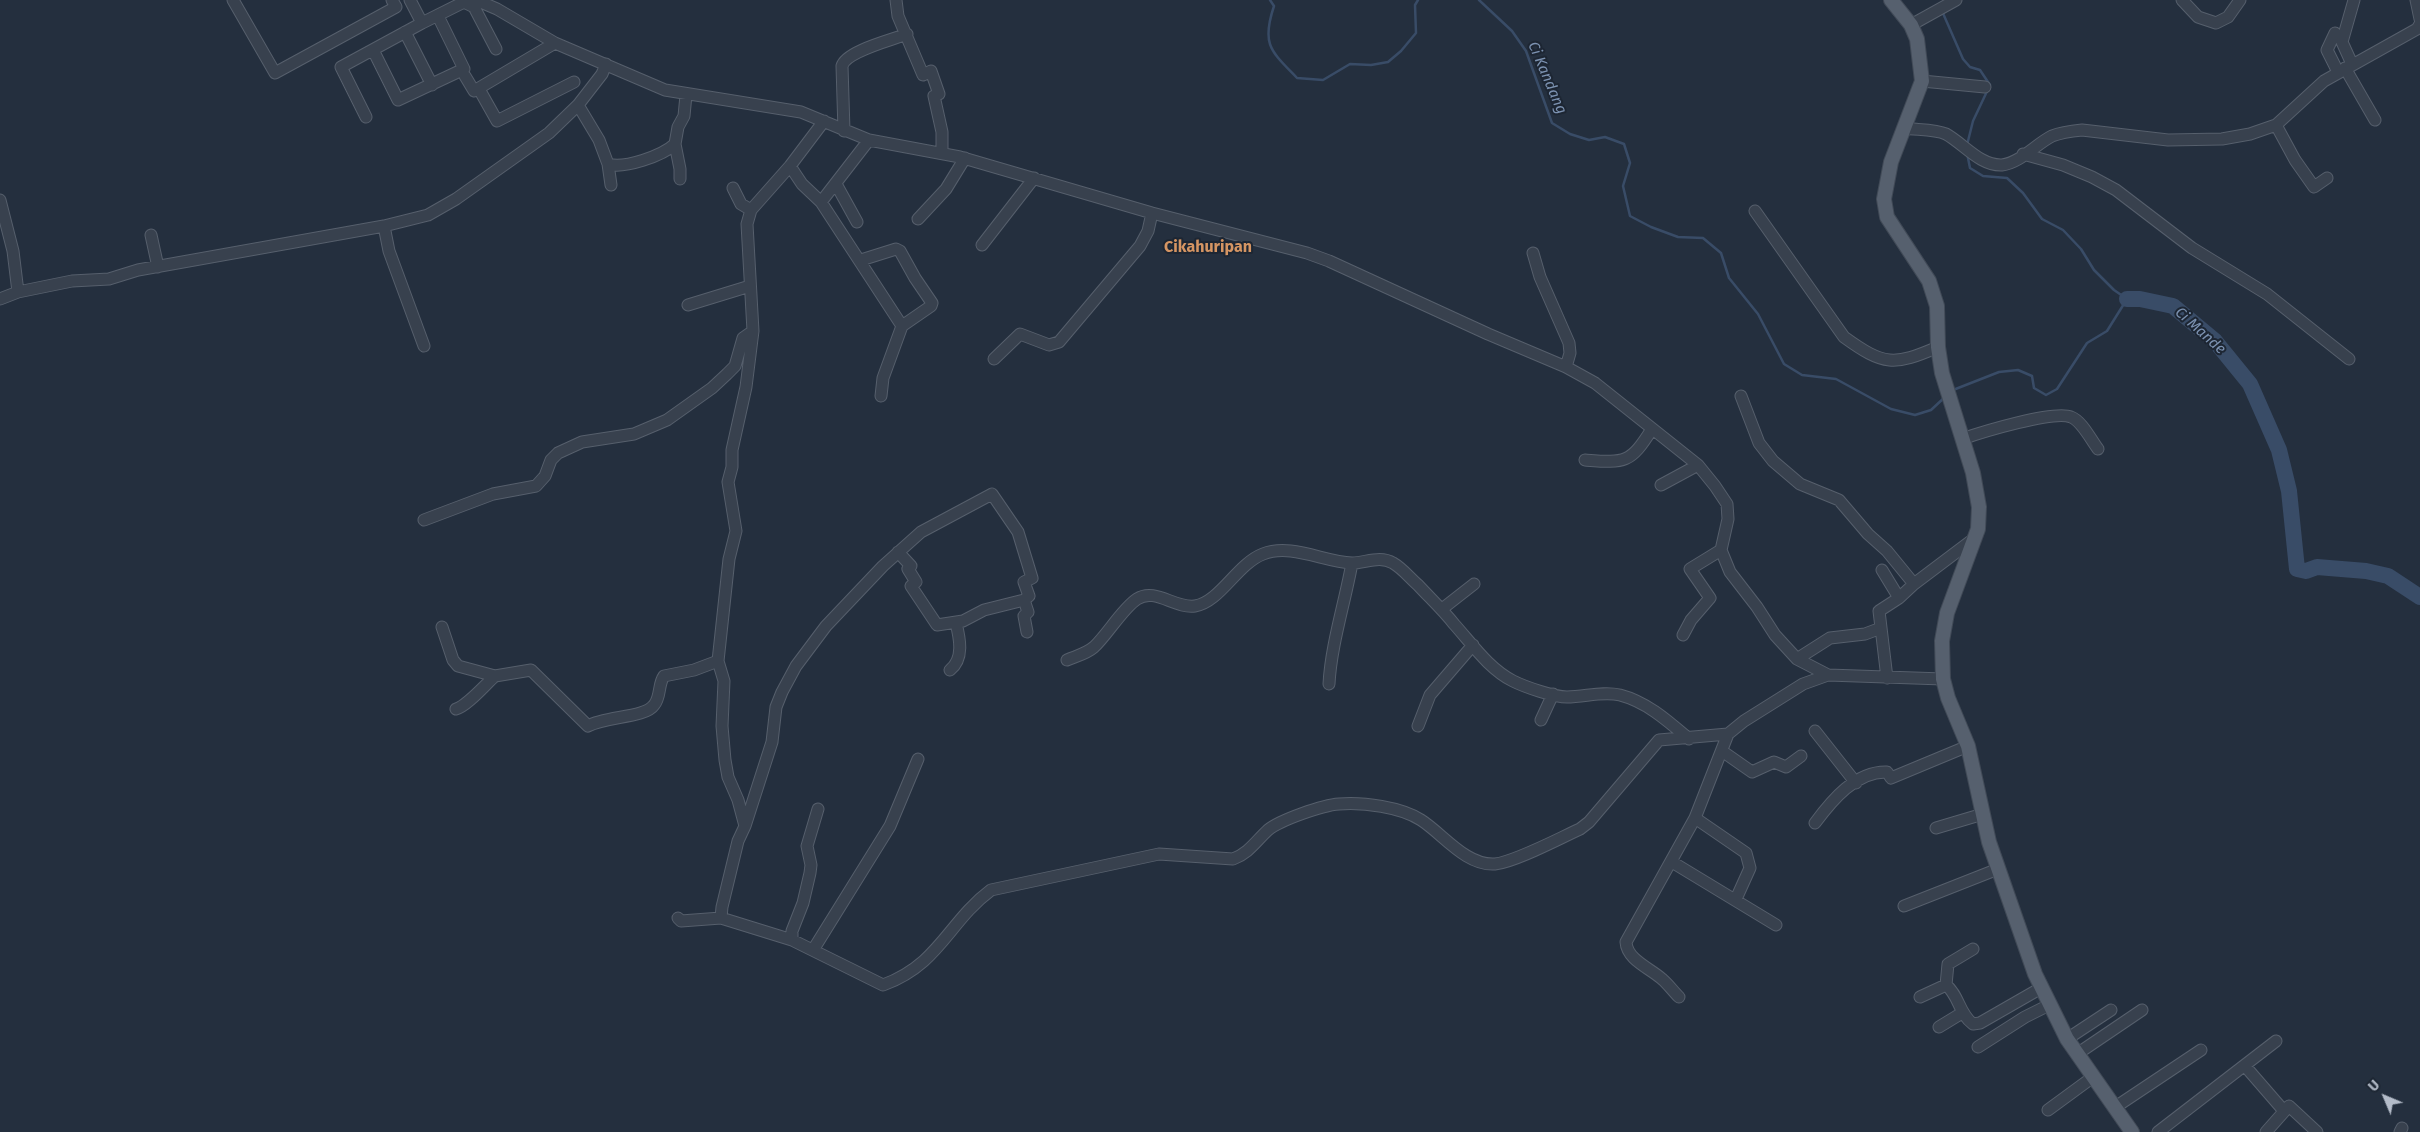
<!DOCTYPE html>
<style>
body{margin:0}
#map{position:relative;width:2420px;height:1132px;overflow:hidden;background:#242f3e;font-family:"Fira Sans",sans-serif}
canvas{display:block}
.north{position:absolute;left:2360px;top:1072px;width:50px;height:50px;-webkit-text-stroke:4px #1d2633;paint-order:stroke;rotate:315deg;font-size:14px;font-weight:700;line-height:20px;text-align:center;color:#b4bcc9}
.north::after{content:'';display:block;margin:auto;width:18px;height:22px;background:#b4bcc9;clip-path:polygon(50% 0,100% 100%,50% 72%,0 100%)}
</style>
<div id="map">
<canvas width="2420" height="1132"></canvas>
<div class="north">U</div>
</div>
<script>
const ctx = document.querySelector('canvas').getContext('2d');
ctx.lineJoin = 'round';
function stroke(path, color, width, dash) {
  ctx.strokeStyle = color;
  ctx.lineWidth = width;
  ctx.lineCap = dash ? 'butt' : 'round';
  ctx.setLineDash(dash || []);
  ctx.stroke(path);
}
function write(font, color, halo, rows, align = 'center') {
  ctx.font = font + ' "Fira Sans",sans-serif';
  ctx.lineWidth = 4;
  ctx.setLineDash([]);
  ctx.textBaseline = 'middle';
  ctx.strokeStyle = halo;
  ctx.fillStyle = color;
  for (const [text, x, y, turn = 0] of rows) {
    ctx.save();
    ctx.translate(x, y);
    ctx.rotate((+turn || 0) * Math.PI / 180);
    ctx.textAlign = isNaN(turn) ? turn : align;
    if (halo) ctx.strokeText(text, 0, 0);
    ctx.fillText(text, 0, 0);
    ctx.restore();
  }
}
stroke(new Path2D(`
 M1270 0 1274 6C1261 45 1271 51 1297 78L1323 80 1350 64 1371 65 1388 62 1401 51 1416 33 1415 5 1418 0
 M1479 0 1512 31 1526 51 1552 123 1570 134 1589 140 1605 137 1624 144 1630 163 1623 186 1630 216 1651 227 1678 237 1703 238 1721 253 1729 278 1758 314 1784 364 1802 375 1836 379 1891 409 1915 415 1931 410 1945 397
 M1942 11 1963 59 1970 67 1980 70 1990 85 1973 121 1967 145
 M1953 390 1999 372 2018 370 2032 376 2034 388 2046 395 2057 389 2087 343 2107 331 2127 299 2114 290 2094 270 2081 249 2063 230 2042 219 2023 193 2007 178 1983 176 1970 168 1967 153`), '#394c67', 2.5);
stroke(new Path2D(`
 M2127 299H2140L2173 306 2215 341 2250 384 2279 450 2289 491 2297 569 2306 571 2317 567 2366 571 2388 576 2420 597`), '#394c67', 16);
const minor = new Path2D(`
 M233 0 275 73 396 7 392 0
 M476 0 497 9 555 43 665 90 801 112 869 140 960 157 1152 213 1307 253 1329 261 1488 334 1566 367 1595 383 1698 465 1715 486 1727 504 1728 519 1721 550 1730 572 1757 607 1775 635 1797 659 1828 675 1943 679
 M896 0 898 16 923 75 931 71 939 94 934 96 942 132V153
 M2182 0 2198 17 2216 23 2228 17 2240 0
 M2416 0 2420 19
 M422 23 464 2 474 7 496 49
 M1911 25 1956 0
 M405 32 432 85
 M2335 33 2327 50 2338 72
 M373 50 398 100 464 69 438 16
 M2352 64 2342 42 2354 0
 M2345 68 2375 120
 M465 76 474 91 555 43
 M1922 81 1985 87
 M479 89 497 121 574 82
 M578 105 599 140 608 164C624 169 662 156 675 144
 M366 117 341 67 422 23 410 0
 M2276 125 2295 160 2314 187 2327 178
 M1904 128C1916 130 1935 129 1946 134 1964 144 1980 166 2002 165 2020 163 2036 144 2052 136 2062 132 2072 131 2082 130L2168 140 2222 139 2250 134 2276 125 2324 81 2417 29 2420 24
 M844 131 842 66C846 51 892 40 907 34
 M2023 154 2063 165 2092 177 2116 190 2192 248 2267 294 2349 359
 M608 164 611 185
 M790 166 802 184 821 202
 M680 179V169L675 144 678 127 684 116 686 95
 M836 184 857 222
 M733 188 741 204 751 210
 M0 200 13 251 18 292
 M1755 211 1844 337C1884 366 1894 366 1938 347
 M918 219 946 189 965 158
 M384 226 389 251 424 346
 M151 235 158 267
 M982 245 1034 178
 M1533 253 1540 277 1569 343 1570 353 1566 367
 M861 260 896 249 900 251 915 278 932 303 931 306 902 326 821 202 869 140
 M0 299 18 292 72 281 109 279 138 270 384 226 428 215 456 199 549 133 578 105 602 74 606 64
 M688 305 750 286
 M994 359 1020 334 1049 345 1059 342 1140 246 1148 231 1152 213
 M881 396 883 378 902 326
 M1741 396 1759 443 1773 461 1800 484 1839 500 1868 534 1887 551 1914 584 1975 538
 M1962 439C1982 432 2054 410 2071 417 2082 421 2091 440 2098 449
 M1585 460C1625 463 1630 464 1652 429
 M1661 485 1698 465
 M424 520 493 494 536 486 545 476 551 460 558 453 582 442 634 434 667 420 712 388 727 374 735 366 743 338 753 331
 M898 552 911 566 908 569 916 582 911 586 937 625 963 621 984 610 1024 600
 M1882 570 1899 598
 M1442 609 1474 584
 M442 627 453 660 458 666 495 676 531 670 588 726C606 716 645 718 654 705 661 697 658 684 664 676L694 670 718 661
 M1683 635 1691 620 1710 598 1690 569 1721 550
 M1797 659 1830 638 1865 634 1881 628
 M1067 660C1076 656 1086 654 1094 647 1107 635 1123 608 1137 599 1155 587 1175 609 1195 606 1220 602 1237 564 1263 554 1291 543 1324 562 1352 563 1365 563 1380 555 1393 563 1402 568 1410 578 1418 585 1430 598 1443 610 1454 624 1472 644 1489 669 1513 681 1525 687 1554 697 1567 697 1585 697 1602 691 1620 695 1647 702 1668 721 1689 739
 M950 670C964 659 960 639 956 623
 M1887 678 1879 611 1899 598 1914 584
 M1329 684C1331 645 1345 602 1352 563
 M456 709C467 706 485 685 495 676
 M1541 720 1553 694
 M1418 726 1430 695 1473 645
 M1815 731 1856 783
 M1722 751 1752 772 1774 762 1786 767 1801 756
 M1695 818 1746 853 1750 868 1736 899
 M1815 823C1832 800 1856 771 1887 772L1891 778 1968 746
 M745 826 772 742 776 707 782 692 796 666 826 626 883 566 921 532 992 494 1018 532 1032 578 1024 582 1029 596 1024 600 1028 612 1024 616 1027 632
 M1936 828 1983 814
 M1672 862 1776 925
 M1904 906 1998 869
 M678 918 681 921 721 918 722 907 738 841 745 826 738 800 728 777 725 760 722 726 724 681 718 661 729 559 736 531 728 482 732 467V450L746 387 753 331 747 224 751 210 790 166 824 121
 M721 918 792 940 883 985C940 964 948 922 991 890L1159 854 1233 859C1249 853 1256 841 1268 830 1280 820 1323 805 1339 804 1363 802 1401 807 1421 820 1443 834 1466 866 1495 864 1515 862 1560 838 1580 829L1589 822 1659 740 1728 734 1744 721 1803 684 1828 675
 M792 940V931L803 903 810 873 811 865 807 846 818 809
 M813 950 890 826 918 759
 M1946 985 1948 964 1973 949
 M1679 997C1673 991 1668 984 1662 979 1650 968 1627 960 1626 942L1695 818 1728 734
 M1920 997 1946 985C1959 995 1959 1014 1973 1024L1980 1023 2041 988
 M1939 1027 1962 1013
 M2067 1039 2111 1010
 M1978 1047 2025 1017 2049 1005
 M2077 1054 2142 1010
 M2245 1066 2284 1111
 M2114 1108 2201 1050
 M2048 1110 2093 1077
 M2158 1132 2276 1041
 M2266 1132 2289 1106 2317 1132
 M2400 1132 2402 1128`);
const major = new Path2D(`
 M1891 0 1911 25 1917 39 1922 81 1891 162 1884 199 1887 217 1929 281 1937 306 1938 347 1942 373 1973 473 1979 507 1978 529 1947 613 1942 641 1943 679 1948 698 1968 746 1989 842 2035 974 2067 1039 2132 1132`);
stroke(minor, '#565f6c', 13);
stroke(major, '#414a57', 16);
stroke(minor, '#38414e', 11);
stroke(major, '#56606e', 14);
write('italic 15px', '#7c92b1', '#1d2633', [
 ["Ci Kandang",1547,78,67],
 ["Ci Mande",2200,331,42]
]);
write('bold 16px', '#d59563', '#1d2633', [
 ["Cikahuripan",1208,248]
]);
</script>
